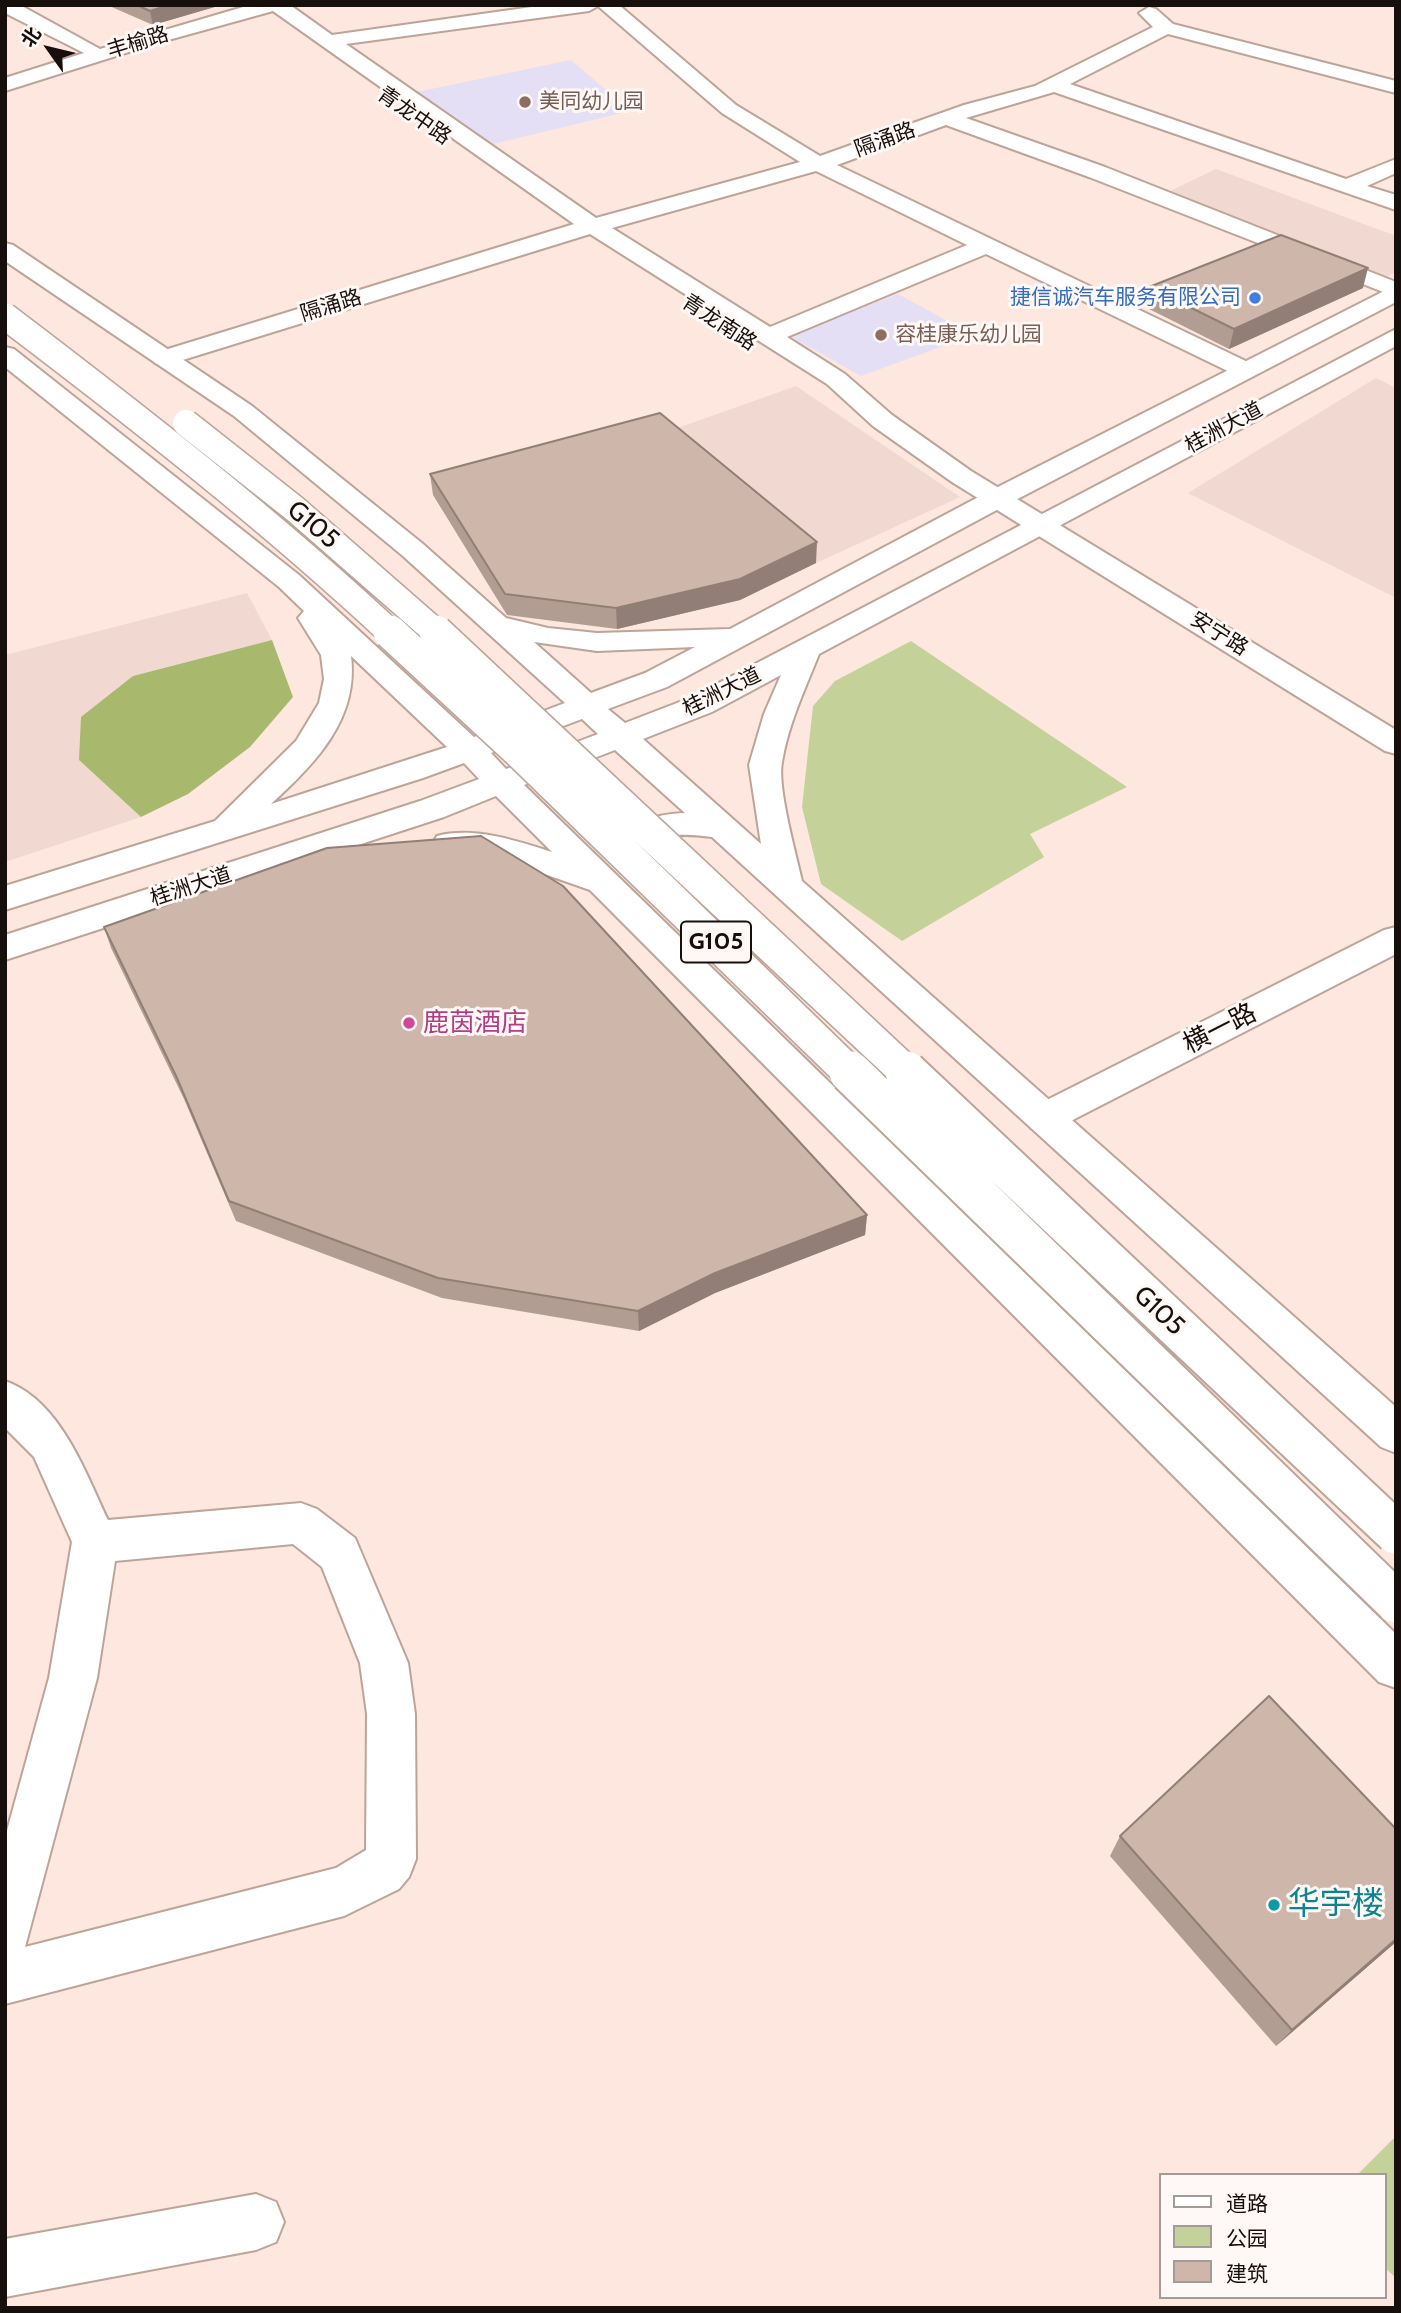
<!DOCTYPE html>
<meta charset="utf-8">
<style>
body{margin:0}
#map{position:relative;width:1401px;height:2313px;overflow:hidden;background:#fde7de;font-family:Cabin,"Noto Sans SC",sans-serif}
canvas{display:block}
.frame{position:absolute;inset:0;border:7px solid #170f0b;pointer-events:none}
.legend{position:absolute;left:1159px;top:2173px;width:228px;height:126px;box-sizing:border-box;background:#fef8f6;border:2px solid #a29b98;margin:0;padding:9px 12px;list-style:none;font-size:21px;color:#170f0b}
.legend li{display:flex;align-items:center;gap:14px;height:35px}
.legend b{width:35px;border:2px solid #a29b98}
.north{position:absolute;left:14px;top:14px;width:70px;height:70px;-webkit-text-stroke:5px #fef8f6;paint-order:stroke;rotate:304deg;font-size:19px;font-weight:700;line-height:28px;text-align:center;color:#170f0b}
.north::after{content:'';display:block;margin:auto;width:24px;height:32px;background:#170f0b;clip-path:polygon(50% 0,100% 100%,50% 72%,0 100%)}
</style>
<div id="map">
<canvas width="1401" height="2313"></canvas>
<div class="frame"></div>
<ul class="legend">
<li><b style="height:9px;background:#fff"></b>道路</li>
<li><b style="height:19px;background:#c4d299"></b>公园</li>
<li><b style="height:19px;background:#cfb6aa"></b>建筑</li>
</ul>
<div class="north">北</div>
</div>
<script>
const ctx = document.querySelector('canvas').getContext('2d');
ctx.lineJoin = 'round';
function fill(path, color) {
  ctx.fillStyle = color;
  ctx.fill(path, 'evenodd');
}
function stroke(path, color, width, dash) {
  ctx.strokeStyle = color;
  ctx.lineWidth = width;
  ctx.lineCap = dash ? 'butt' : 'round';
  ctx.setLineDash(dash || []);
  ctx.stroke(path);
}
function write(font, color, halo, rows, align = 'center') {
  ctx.font = font + ' Cabin,"Noto Sans SC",sans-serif';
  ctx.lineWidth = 6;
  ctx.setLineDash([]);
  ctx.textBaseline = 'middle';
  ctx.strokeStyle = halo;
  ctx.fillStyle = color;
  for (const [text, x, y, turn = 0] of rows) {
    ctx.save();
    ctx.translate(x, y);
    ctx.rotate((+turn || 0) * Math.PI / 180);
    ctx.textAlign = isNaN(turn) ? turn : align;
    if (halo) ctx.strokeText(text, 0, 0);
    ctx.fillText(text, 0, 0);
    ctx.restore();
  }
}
fill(new Path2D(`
 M1216 169 1396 236V272L1385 277 1168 192Z
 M1376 378 1396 388V598L1188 493Z
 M796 386 960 497 816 563 661 434Z
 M247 593 272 640 133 676 79 760 141 817 5 862V655Z`), '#f1d8d1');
fill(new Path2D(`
 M571 60 630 111 493 144 417 92Z
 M898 294 973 335 861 376 790 336Z`), '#e4dff4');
fill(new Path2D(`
 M911 641 1127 787 1030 834 1044 857 902 941 821 884 802 807 813 706 835 681Z
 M1396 2136V2278L1385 2268V2175H1357Z`), '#c4d299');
fill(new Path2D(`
 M272 640 293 697 250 747 188 794 141 817 79 760 81 717 133 676Z`), '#a8b96d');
const minor = new Path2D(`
 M5 5H20L100 49 250 5H290L332 35 546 5H619L736 105 820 156 964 105 1035 86 1153 27 1139 13 1149 7 1156 9 1173 24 1396 81V93L1168 34 1070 84 1346 179 1396 159V173L1367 186 1396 195V210L1054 92 966 118 1105 167 1396 282V297L1089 177 946 125 837 165 1254 365 1258 370 1254 375 1245 378 1236 375 986 254 787 337 845 374 892 415 971 471 1396 730V754L1385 751 952 482 873 426 827 384 590 234 173 363 164 365 155 363 152 358 155 353 574 224 273 11 154 44 5 91V78L84 53 5 13ZM598 6 722 113 800 162 596 218 346 44 589 11ZM816 171 967 245 770 327 612 228Z
 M1396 927V954L1057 1128 1044 1132 1031 1128 1025 1118 1031 1108 1384 930Z
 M5 1381C60 1400 85 1472 108 1520L301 1503 317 1509 355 1538 408 1663 415 1714 416 1859 409 1877 399 1889 344 1916 5 2004V1838L49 1678 72 1542 34 1457 5 1428ZM293 1544 322 1567 360 1663 367 1714 366 1850 336 1868 25 1947 97 1678 115 1561Z
 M256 2194 276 2202 284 2222 276 2242 256 2250 5 2297V2239Z`);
const major = new Path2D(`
 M5 243 13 245 252 406 423 544 506 618 548 628 597 633 730 629 986 493 1396 285V302L1006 505 667 687 608 709 625 723 690 698 1396 329V346L819 654C805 689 788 725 782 762 777 787 796 854 802 881L1396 1407V1453L1381 1447 712 837C697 835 680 833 666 837 640 844 644 869 613 861L608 853C626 824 652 814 685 813L615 750 524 785 1396 1634V1688L1379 1682 590 890 516 864 437 852 432 844 437 836C473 826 518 841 552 852L496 796 444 817 5 960V935L420 801 479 779 464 763 423 778 5 910V886L215 821 296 741 319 703 324 679 321 655 298 618 304 611 279 587 5 367V347L14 349 299 575 474 737 565 703 403 556 234 416 5 261ZM534 642 597 651 695 647 645 673 591 693ZM351 656 447 747 271 804C315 764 359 719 351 656ZM781 675 764 714 749 765 761 844 643 739 712 712ZM582 719 598 734 506 769 491 753Z`);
stroke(minor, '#bda499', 4);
stroke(major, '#bda499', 4);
fill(minor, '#fff');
fill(major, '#fff');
const highwayBridgeFar2 = new Path2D(`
 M5 316C138 417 270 520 392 634
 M186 423 295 509 438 634`);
const highwayBridgeFar1 = new Path2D(`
 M390 632 521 753 851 1074
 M436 632 908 1074`);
const highwayBridge = new Path2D(`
 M850 1072 1396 1602
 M906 1072 1396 1533`);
stroke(highwayBridgeFar2, '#bda499', 29, []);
stroke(highwayBridgeFar1, '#bda499', 36, []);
stroke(highwayBridge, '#bda499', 45, []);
stroke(highwayBridgeFar2, '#fff', 26);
stroke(highwayBridgeFar1, '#fff', 33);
stroke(highwayBridge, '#fff', 41);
fill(new Path2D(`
 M107 5H218V6L153 25Z
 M1149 287 1363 288 1229 349 1145 307Z
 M430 474 816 563 740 600 617 629 507 615 433 495Z
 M104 927 867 1215 865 1235 715 1293 639 1331 442 1298 236 1221 184 1099 111 948Z
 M1396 1829V1942L1276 2046 1110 1856 1120 1836Z`), '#b29d92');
fill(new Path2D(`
 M169 5H218V6L153 25 150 11Z
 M1368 268 1363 288 1229 349 1234 329Z
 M817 542 816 563 740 600 617 629 616 608Z
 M867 1215 865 1235 715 1293 639 1331 638 1311 715 1273Z
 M1396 1939V1942L1276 2046 1292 2030Z`), '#917f77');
const building = new Path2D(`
 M137 5H169L150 11Z
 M1281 235 1368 268 1234 329 1149 287Z
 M660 413 817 542 740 579 616 608 505 594 430 474Z
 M481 836 563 886 867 1215 715 1273 638 1311 438 1278 229 1201 177 1078 104 927 327 848Z
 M1269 1696 1396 1829V1939L1292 2030 1120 1836Z`);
fill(building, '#cfb6aa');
stroke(building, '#917f77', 2);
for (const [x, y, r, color] of [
 [525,102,7,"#8d6e63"],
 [1255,298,7,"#3f7fe0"],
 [881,335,7,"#8d6e63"],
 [409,1023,7,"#d1479c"],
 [1274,1905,7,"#0f9aa8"]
]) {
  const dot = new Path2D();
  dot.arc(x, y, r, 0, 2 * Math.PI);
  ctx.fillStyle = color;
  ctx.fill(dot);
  stroke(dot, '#fef8f6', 2.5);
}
write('21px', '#170f0b', '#fef8f6', [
 ["丰榆路",138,43,-17],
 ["青龙中路",414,116,35],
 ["隔涌路",885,140,-20],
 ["隔涌路",331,306,-17],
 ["青龙南路",719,323,33],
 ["桂洲大道",1224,428,-28],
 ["安宁路",1219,634,32],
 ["桂洲大道",722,692,-26],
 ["桂洲大道",191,887,-18]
]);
write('21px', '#785e54', '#fef8f6', [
 ["美同幼儿园",539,102],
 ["容桂康乐幼儿园",895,335]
], 'left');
write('21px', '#366cbe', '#fef8f6', [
 ["捷信诚汽车服务有限公司",1241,298]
], 'right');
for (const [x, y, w] of [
 [716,942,70]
]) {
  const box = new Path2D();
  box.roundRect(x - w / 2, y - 20.5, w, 41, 5);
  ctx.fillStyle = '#fef8f6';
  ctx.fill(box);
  stroke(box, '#170f0b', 2);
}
write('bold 24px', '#170f0b', null, [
 ["G105",716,942]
]);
write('26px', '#170f0b', '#fef8f6', [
 ["G105",313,525,40],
 ["横一路",1220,1029,-27],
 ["G105",1159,1311,43]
]);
write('26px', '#b23c85', '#fef8f6', [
 ["鹿茵酒店",423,1023]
], 'left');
write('32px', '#0d838f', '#fef8f6', [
 ["华宇楼",1288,1905]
], 'left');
</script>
